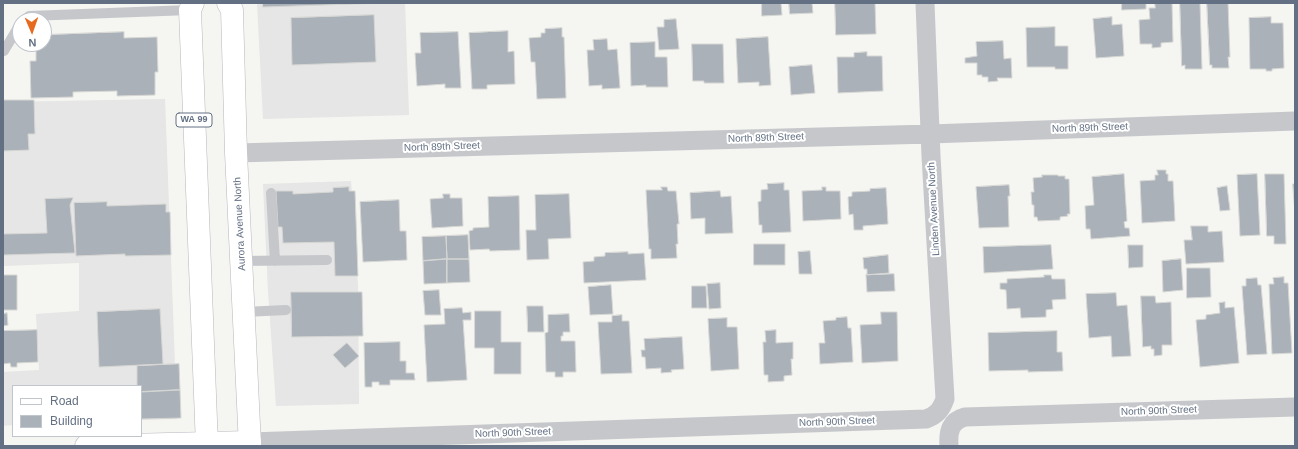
<!DOCTYPE html>
<style>
body{margin:0}
#map{position:relative;width:1298px;height:449px;overflow:hidden;background:#f5f5f1;font-family:Arial,sans-serif}
canvas{display:block}
.frame{position:absolute;inset:0;border:4px solid #637083;pointer-events:none}
.legend{position:absolute;left:12px;top:385px;width:130px;height:52px;box-sizing:border-box;background:#fff;border:1px solid #c1c6cd;margin:0;padding:5px 7px;list-style:none;font-size:12px;color:#637083}
.legend li{display:flex;align-items:center;gap:8px;height:20px}
.legend b{width:20px;border:1px solid #c1c6cd}
.north{position:absolute;left:12px;top:12px;width:40px;height:40px;box-sizing:border-box;background:#fff;border:1px solid #c1c6cd;border-radius:50%;rotate:178deg;font-size:11px;font-weight:700;line-height:16px;text-align:center;color:#637083}
.north::after{content:'';display:block;margin:auto;width:14px;height:18px;background:#e76b1f;clip-path:polygon(50% 0,100% 100%,50% 72%,0 100%)}
</style>
<div id="map">
<canvas width="1298" height="449"></canvas>
<div class="frame"></div>
<ul class="legend">
<li><b style="height:5px;background:#fff"></b>Road</li>
<li><b style="height:11px;background:#aab1b8"></b>Building</li>
</ul>
<div class="north">N</div>
</div>
<script>
const ctx = document.querySelector('canvas').getContext('2d');
ctx.lineJoin = 'round';
function fill(path, color) {
  ctx.fillStyle = color;
  ctx.fill(path, 'evenodd');
}
function stroke(path, color, width, dash) {
  ctx.strokeStyle = color;
  ctx.lineWidth = width;
  ctx.lineCap = dash ? 'butt' : 'round';
  ctx.setLineDash(dash || []);
  ctx.stroke(path);
}
function write(font, color, halo, rows, align = 'center') {
  ctx.font = font + ' Arial,sans-serif';
  ctx.lineWidth = 4;
  ctx.setLineDash([]);
  ctx.textBaseline = 'middle';
  ctx.strokeStyle = halo;
  ctx.fillStyle = color;
  for (const [text, x, y, turn = 0] of rows) {
    ctx.save();
    ctx.translate(x, y);
    ctx.rotate((+turn || 0) * Math.PI / 180);
    ctx.textAlign = isNaN(turn) ? turn : align;
    if (halo) ctx.strokeText(text, 0, 0);
    ctx.fillText(text, 0, 0);
    ctx.restore();
  }
}
fill(new Path2D(`
 M257 3H405L409 115 263 119Z
 M165 99 177 419 141 420V386H13V425L3 426V372L39 370 36 314 79 311V263L3 266V102Z
 M351 181 358 286 359 404 276 406 268 291 263 184Z`), '#e5e6e5');
const building = new Path2D(`
 M263 3H385L263 7Z
 M762 3H781L782 15 762 16Z
 M789 3H812L813 13 790 14Z
 M835 3H875L876 34 836 35Z
 M1122 3H1146V9L1122 10Z
 M1155 3H1172L1173 42 1161 43V47L1152 48V44H1140L1139 20 1150 19 1149 8H1155Z
 M1180 3H1200L1202 69H1185V65L1182 66Z
 M1207 3H1228L1230 57H1228L1229 68H1212V65H1210Z
 M374 15 376 62 292 65 291 18Z
 M1112 17V25L1122 24 1124 56 1096 58 1093 19Z
 M1271 17V23H1283L1284 68 1272 69V71H1266V69H1250L1249 18Z
 M676 19 679 49 659 50 657 27H664V20Z
 M1055 27V46H1068V69H1055V67H1027L1026 28Z
 M562 28V37H564L566 98 537 99 535 62H531L529 38 541 37V33H545V29Z
 M508 31V52L514 51 515 84 487 85V89H472L469 33Z
 M124 32V38L157 37 158 72H155V95L117 96V91L73 92V97L31 98 30 61H36V44H44V35Z
 M458 32 461 88H445V84L417 86 415 53H421L420 33Z
 M768 37 771 85 759 86V82L738 83 736 39Z
 M607 39 608 50 617 49 620 88 602 89V85L589 86 587 50H594L593 40Z
 M1003 41 1004 59 1011 58 1012 78H997L998 81 988 82V77H982V75H977V63H965V58L977 56 976 42Z
 M655 42V57H667L668 87H646V85L631 86 630 43Z
 M692 44H723L724 83H704V81H693Z
 M867 52V56H882L883 91 838 93 837 57H854V53Z
 M812 65 815 93 791 95 789 67Z
 M3 100H34L35 134H28L29 150 3 151Z
 M1157 170H1166V174H1168V181H1173L1175 221 1142 223 1140 181 1155 180V175H1158Z
 M1124 174 1127 221 1124 222 1125 228H1129L1130 236 1091 239 1090 229H1086L1085 206 1094 205 1092 177Z
 M1257 174 1260 235 1240 236 1237 175Z
 M1265 174H1284L1286 244H1274V236H1267Z
 M1042 175H1058V176H1065V179H1069L1070 214H1067L1068 216 1060 217V220L1038 221 1037 217H1034V205H1032L1031 192H1034L1033 178 1042 177Z
 M784 183V190H789L791 232 762 233V225H759L758 202 761 201V190L768 189 767 184Z
 M1293 184H1295V213Z
 M1009 185 1010 196H1008L1009 227 979 228 976 187Z
 M1227 186 1230 210 1220 211 1217 188Z
 M349 187V191H355L358 276H335L334 242 283 243 282 227H278L276 191H293V194L333 192V188Z
 M661 187H667L668 191H676L679 224H677L678 244H676L677 258 651 259V249H649L646 190H662Z
 M822 187H826V191H840L841 219 803 221 802 191 822 190Z
 M886 188 888 224 863 226V230H854L853 214 849 215 848 197 852 196V192L870 191V189Z
 M720 191 721 197 731 196 733 233 705 234V218L691 219 690 193Z
 M443 194H450V198H462L463 226 432 228 430 199 443 198Z
 M569 194 571 238 548 239 549 259 527 260 526 230H536L535 195Z
 M519 196 520 250 490 251 489 249 470 250 469 231 473 230V228L489 227 488 197Z
 M73 198 70 205 75 253 3 255V234L47 233 45 199Z
 M399 200 400 231H406L407 260 363 262 360 202Z
 M107 202V206L166 204V212H170L171 255 125 256V254L76 256 74 203Z
 M1191 226H1208V232L1222 231 1224 262 1186 264 1184 240H1192Z
 M468 235 469 259H447L446 236Z
 M446 236 447 259 423 261 422 237Z
 M754 244H785V265H754Z
 M1051 245 1053 269 984 273 983 247Z
 M1128 245H1143V267L1129 268Z
 M810 251 812 274H799L798 252Z
 M628 252V254L644 253 646 280 584 283 583 262 594 261V257L605 256V253Z
 M888 255 889 273 867 275V269H864L863 258Z
 M447 259H469L470 282 447 283Z
 M447 259V283L424 284 423 261Z
 M1181 259 1183 290 1163 292 1162 261Z
 M1187 268H1210L1211 297 1187 298Z
 M894 274 895 291 867 292 866 275Z
 M3 275H17V310H3Z
 M1044 275H1051L1052 279H1065L1066 299 1052 300 1053 309 1046 310V317L1021 318 1020 308 1007 309 1006 290 1000 289V283H1007V279L1044 277Z
 M1284 277V283H1288L1292 353 1272 354 1269 284H1274L1273 278Z
 M1257 278 1258 285H1261L1267 354 1247 355 1242 286H1246V279Z
 M720 283 721 308 709 309 707 284Z
 M611 285 613 314 590 315 588 287Z
 M692 286H706L707 308H692Z
 M439 290 441 315H425L423 291Z
 M291 292H362L363 336 292 337Z
 M1116 293 1117 306 1127 305 1131 356 1112 357 1111 336 1089 338 1086 294Z
 M1141 296H1155L1156 303 1171 302 1172 345H1162V355L1154 356V349H1151V346L1143 347Z
 M1225 302V308L1234 307 1239 363 1200 367 1196 320 1206 319V315L1220 313 1219 303Z
 M527 306H543L544 332H528Z
 M462 308 463 313 471 312V320H463L467 380 427 382 424 325 445 324 444 309Z
 M160 309 163 364 99 367 97 312Z
 M475 311H501V342H521V374H494V348H475Z
 M881 312H897L898 361 862 363 860 325 881 324Z
 M7 313 8 325 3 326V314Z
 M569 314 570 332H563V336H561V341H575L576 372H563V377H555V372H546L545 333 548 332V315Z
 M622 315V321H629L632 373 601 374 598 322H612V316Z
 M847 317 848 328H851L853 362 820 364 819 343H825L823 321 836 320V318Z
 M727 318V327H737L739 369 711 371 708 319Z
 M37 330 38 362 17 363V367H11L10 363 3 364V331Z
 M776 330V343L793 342V359H791L792 375 784 376V381L768 382V375H764L763 342H766L765 331Z
 M1057 331V352H1062L1063 371 1028 372V370L989 371 988 333Z
 M682 337 684 369 671 370 672 372 661 373V368L646 369 645 357H642L641 350H645L644 339Z
 M400 342V361H406V373H414L415 380H390V385H379V382H372V387H365L364 343Z
 M347 343 359 356 345 368 333 355Z
 M179 364 180 390 141 392V386H137V366Z
 M180 390 181 418 141 419V392Z`);
fill(building, '#aab1b8');
stroke(building, '#d6d7d4', 1);
const secondary = new Path2D(`
 M86 446 250 442`);
const highway = new Path2D(`
 M193 3 190 10 207 446
 M228 3 232 10 236 153 250 446`);
stroke(secondary, '#b7babf', 23);
stroke(highway, '#b5b7bb', 23);
stroke(new Path2D(`
 M25 20 29 16 190 10
 M4 51 20 24
 M271 193 275 261
 M241 261 327 260
 M244 312 286 310`), '#c5c7cb', 10);
stroke(new Path2D(`
 M236 153 930 134 1295 121
 M250 442 926 419C937 415 941 410 945 399L931 156 925 3
 M949 446C948 432 950 421 965 417L1295 407`), '#c5c7cb', 19);
stroke(secondary, '#fff', 22);
stroke(highway, '#fff', 22);
for (const [x, y, w] of [
 [194,120,36]
]) {
  const box = new Path2D();
  box.roundRect(x - w / 2, y - 7, w, 14, 3);
  ctx.fillStyle = '#fff';
  ctx.fill(box);
  stroke(box, '#637083', 1);
}
write('bold 9px', '#637083', null, [
 ["WA 99",194,120]
]);
write('10px', '#637083', '#fff', [
 ["North 89th Street",1090,128,-2],
 ["North 89th Street",766,138,-2],
 ["North 89th Street",442,147,-2],
 ["Linden Avenue North",934,209,-93],
 ["Aurora Avenue North",240,224,-93],
 ["North 90th Street",1159,411,-2],
 ["North 90th Street",837,422,-2],
 ["North 90th Street",513,433,-2]
]);
</script>
